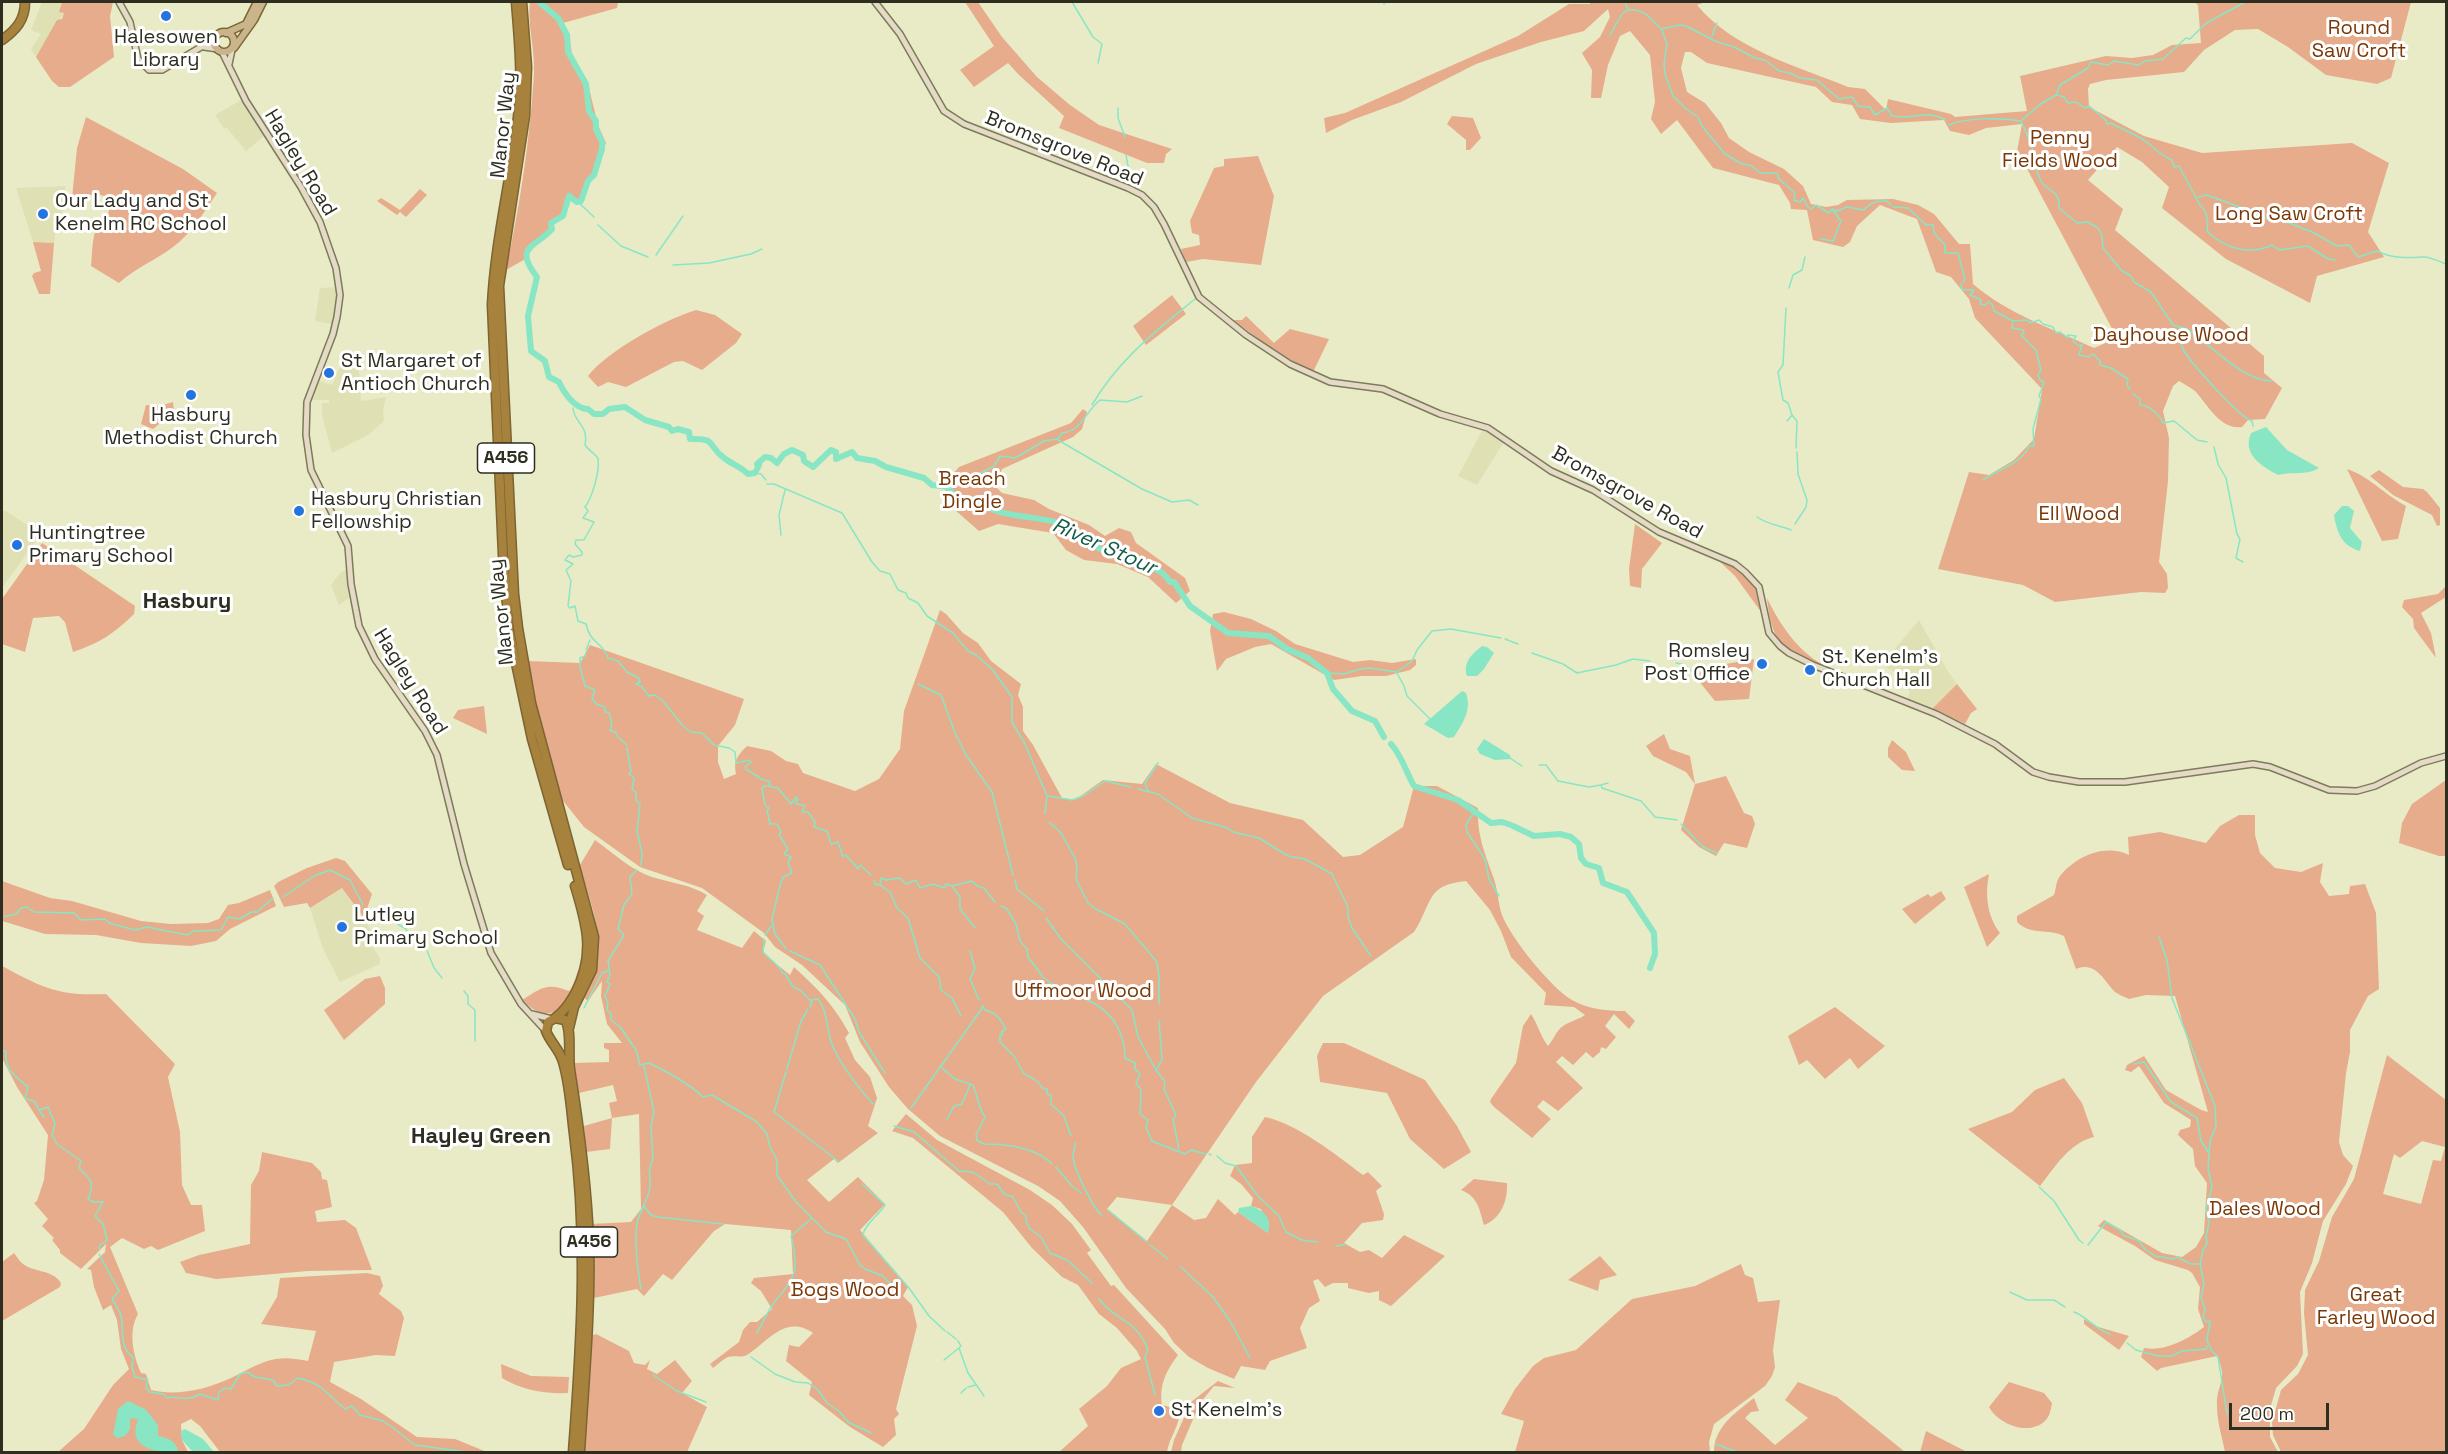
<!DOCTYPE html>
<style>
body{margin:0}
#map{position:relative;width:2448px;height:1454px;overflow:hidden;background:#e9ebc6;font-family:"Space Grotesk",sans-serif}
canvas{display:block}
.frame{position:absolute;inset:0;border:3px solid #2d2e20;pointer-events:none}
.scale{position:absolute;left:2229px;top:1403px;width:100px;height:27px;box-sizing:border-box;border:3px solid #2d2e20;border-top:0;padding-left:8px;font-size:18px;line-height:21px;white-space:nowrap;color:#2d2e20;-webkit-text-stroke:4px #fff;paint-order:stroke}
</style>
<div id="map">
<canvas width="2448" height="1454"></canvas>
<div class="frame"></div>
<div class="scale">200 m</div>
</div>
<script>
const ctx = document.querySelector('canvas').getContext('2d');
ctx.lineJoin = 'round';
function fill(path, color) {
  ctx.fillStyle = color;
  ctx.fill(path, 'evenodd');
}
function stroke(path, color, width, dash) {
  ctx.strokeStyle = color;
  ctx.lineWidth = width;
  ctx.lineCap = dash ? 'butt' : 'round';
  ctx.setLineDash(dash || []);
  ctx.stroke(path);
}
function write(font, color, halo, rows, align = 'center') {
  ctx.font = font + ' "Space Grotesk",sans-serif';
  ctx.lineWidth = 6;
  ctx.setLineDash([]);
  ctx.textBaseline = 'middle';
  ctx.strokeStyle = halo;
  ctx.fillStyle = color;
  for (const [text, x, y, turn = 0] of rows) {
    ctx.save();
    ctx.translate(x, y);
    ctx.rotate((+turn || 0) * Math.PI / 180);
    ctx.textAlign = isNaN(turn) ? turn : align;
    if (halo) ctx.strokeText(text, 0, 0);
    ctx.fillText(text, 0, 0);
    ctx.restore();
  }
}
fill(new Path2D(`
 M42 2H62L60 11 64 13 36 57 31 49 41 34 31 30Z
 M243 99 264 136 246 151 226 127 224 129 215 115Z
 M65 186 66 204 57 223 54 243 33 242 16 188Z
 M337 287 332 324 315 321 320 288Z
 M342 363 359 370 361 401 386 397 383 410 384 421 368 435 332 453 322 415V403H329V400H309L317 380 332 385Z
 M1483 429 1504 442 1477 485 1458 476Z
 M2 511H6L41 534 2 588Z
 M347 570 349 598 339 605 331 585 341 572Z
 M1919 620 1947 670 1957 684 1932 709 1907 700 1910 691 1895 684 1899 676 1882 664Z
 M342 888 361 914 374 936 369 942 380 958V964L340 982 323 949 310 908Z`), '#dfe1b5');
fill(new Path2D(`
 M62 2H113L110 16 114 57 70 87H59L52 81 36 57 57 20 62 19 64 13 59 12Z
 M530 2H618L617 8 563 23 569 35 573 60 588 84 598 125 606 143 581 202H577L569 198 563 216 551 223 552 229 535 244 530 246 527 258 506 270C520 205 530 139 534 73 535 49 527 22 530 2Z
 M965 2H978L1002 37 1037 77 1070 105 1099 125 1172 149 1166 154 1164 163H1147L1059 128 1064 116 1019 75 1008 63 974 87 960 70 994 46Z
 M1590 2H1705L1697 5C1733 49 1797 66 1848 87L1865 89 1886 110 1888 99 1951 114 1955 117 2027 111 2020 76 2106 56 2132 58 2153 55 2172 45 2201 43 2198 5 2194 2H2411L2391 78 2377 84 2326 75 2288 47 2258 29 2235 30 2204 50 2184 72 2106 80 2090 84 2088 89 2089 107 2144 136 2202 153 2352 143 2389 163 2368 232 2384 257 2317 276 2310 303 2226 259 2162 208 2169 187 2142 162 2117 147 2088 180 2123 209 2115 230 2264 356V373L2282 388 2265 419 2248 420 2242 427C2220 430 2208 405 2195 391 2190 387 2184 384 2179 381L2173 386 2163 411 2169 438 2168 481 2159 562 2167 574 2168 588 2165 593 2141 592 2055 602 2023 585 1938 569 1969 472 1989 475 2014 460 2034 439 2042 389 1975 318 1969 299 1951 277 1936 272 1917 219 1880 205 1857 226 1850 242 1843 247 1813 240 1807 210 1791 209 1790 203 1779 185 1713 168 1677 120 1661 134 1651 119 1655 102 1650 55 1630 31 1620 36 1608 65 1601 98H1591L1592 70 1582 53 1600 37 1610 17 1608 9 1584 31 1541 42 1476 64 1401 102 1352 120 1326 133 1324 118 1345 113 1518 36 1569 4H1590ZM1685 52H1691L1707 63 1816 87 1832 102 1852 105 1860 119 1891 123 1944 120 1950 131 1969 135 1986 128 2022 124 2016 157 2025 165 2117 338 2094 348C2053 329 2008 314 1973 284L1970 244H1959L1934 214 1918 205 1893 199 1847 200 1838 205 1826 207 1811 204 1803 186 1784 169 1749 152 1729 138 1721 123 1705 103 1687 92 1681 68Z
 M1452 116 1473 118 1481 138 1470 150H1466V140L1447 124Z
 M86 117 183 169 217 193C204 212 192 233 173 247 156 260 135 268 119 283L91 266C93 248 91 224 108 214L111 198 97 194 72 198 77 148Z
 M1258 156 1274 196 1261 265 1203 259 1186 262 1181 249 1200 245 1199 235 1192 233 1190 221 1214 168 1224 166V159Z
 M420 189 427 195 406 217 400 212 397 215 377 201 381 198 400 210Z
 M33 242 54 243 50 294H39L32 276 34 273 41 271Z
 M1172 295 1186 314 1146 345 1133 326Z
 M696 310 715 315 742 334 736 343 702 370 683 361 674 362 626 387 608 382 598 387 588 376C607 351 666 319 696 310Z
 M1246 316 1274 343 1290 329 1329 339 1313 372 1273 350 1233 320H1242Z
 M173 402 174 412 153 429 141 424 146 405 160 406Z
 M1083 409 1087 412 1082 429 1073 437 1002 469 995 486 1002 493 1034 500 1049 509 1089 525 1105 536 1119 528 1131 532 1136 543 1185 578 1190 591 1176 603 1148 577 1117 564 1084 560 1066 550 1053 533 998 524 979 531 955 510 944 494 951 476 959 467 1071 423Z
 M2347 469C2369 476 2385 495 2406 506L2398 539 2382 541Z
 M2379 470 2403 487 2423 489 2427 492 2440 508V525L2437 526 2432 515 2393 495 2370 476Z
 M1635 524 1662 543 1642 569 1641 588 1630 586 1629 569Z
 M42 543 135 606 134 614C115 633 98 644 73 652L65 622 59 616 33 618 25 652 2 644V599Z
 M1717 559C1748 565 1759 588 1764 616L1735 576Z
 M2446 586V597L2421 613 2431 633 2436 658 2414 628 2413 619 2402 607 2404 600 2438 594Z
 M1767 598C1780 625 1797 650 1823 665 1782 652 1771 641 1767 598Z
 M940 610 946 614 963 633 978 643 991 661 1021 684 1018 695 1023 707V731L1033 745 1062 798 1075 800 1103 780 1142 784 1156 764 1230 803 1303 820 1343 857 1360 855 1403 827 1414 786H1437L1478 808C1477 837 1485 853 1494 879 1498 891 1498 904 1502 915 1510 937 1552 989 1572 1000 1587 1009 1608 1011 1625 1011L1635 1021 1629 1029 1614 1014 1605 1026 1616 1037 1606 1049 1601 1047 1600 1052 1593 1058 1586 1052 1573 1065 1562 1056 1556 1062 1583 1088 1558 1111 1543 1100 1537 1107 1551 1119 1532 1138 1494 1107 1490 1102 1491 1099 1516 1063 1523 1026 1531 1014C1538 1025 1540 1035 1548 1046 1554 1039 1556 1031 1563 1026 1570 1021 1578 1020 1585 1015L1574 1007 1544 1005 1546 993 1511 957 1501 931 1490 910 1466 881C1425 885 1433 903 1414 932L1323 996 1256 1082 1172 1205 1194 1220 1206 1218 1218 1199 1235 1215 1238 1212 1268 1233 1261 1209 1251 1206 1253 1198 1241 1184 1230 1176 1235 1165 1252 1163V1137L1265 1117C1298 1124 1336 1155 1363 1175L1368 1172 1382 1186 1376 1191 1384 1214 1383 1220 1362 1223 1344 1243 1360 1252 1369 1250 1382 1258 1404 1235 1445 1256 1391 1306 1379 1300V1291L1369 1293 1348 1288V1283H1333L1325 1287 1318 1279 1313 1281 1320 1301 1309 1308 1300 1328 1307 1348 1270 1361 1265 1370 1241 1366 1234 1379 1208 1368 1189 1357 1174 1343 1165 1329 1126 1288 1083 1227 1060 1201 1038 1186 940 1136 908 1109 889 1087 860 1042 845 1005 802 965 775 947 764 933 702 888 640 867 584 827 560 797 538 719 527 661 580 663 590 645 744 699 735 725 718 746V762L724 779 736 774C733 761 738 755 747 746L771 751 786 761 798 764 803 773 855 791 879 779 900 749 904 711ZM1117 1197 1172 1205 1147 1241 1107 1209Z
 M1224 612 1251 619 1276 631 1295 644 1353 662 1370 660 1392 663 1416 659V665L1410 670 1386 676H1362L1334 680 1271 644 1255 647 1226 659 1217 671 1210 631 1213 614Z
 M1754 659 1749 699 1715 701 1698 680 1700 672 1720 668V665Z
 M1957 684 1977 709 1971 713 1965 724 1932 709Z
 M484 706 487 734 453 718 458 710Z
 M1664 734 1670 749 1690 756 1695 784 1726 776 1744 813 1752 816 1755 824 1747 848 1724 843 1716 856 1699 847 1681 830 1695 784 1686 772 1653 756 1646 746Z
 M1892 740 1906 752 1915 771 1902 770 1888 757V748Z
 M2446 780V856H2439L2399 843 2402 823 2412 804Z
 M2239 815H2255V835L2260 853 2275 868 2301 872 2323 863 2320 882 2329 896 2349 894 2350 886 2365 884 2376 913 2379 989 2368 996 2350 1030V1052L2346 1073 2339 1142 2343 1155 2353 1166 2346 1184 2323 1221 2312 1263 2300 1292 2303 1354 2297 1366 2276 1388 2270 1409V1437L2278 1452H2225C2222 1437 2217 1421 2217 1406 2216 1383 2229 1382 2217 1356L2161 1368 2157 1371 2141 1357 2144 1348C2165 1352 2188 1339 2204 1327L2198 1309 2200 1287 2192 1273 2188 1270 2155 1260 2135 1246 2098 1226 2104 1220 2162 1253 2182 1257 2196 1247 2204 1233 2207 1183 2195 1166 2193 1149 2178 1135 2180 1130 2190 1127 2191 1120 2164 1103 2139 1066 2131 1072 2125 1070 2127 1065 2144 1056 2166 1090 2201 1110 2208 1112 2175 996 2146 995 2129 999C2125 997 2119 995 2115 992 2103 980 2096 961 2076 969L2064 936C2049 928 2031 936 2017 922V916L2054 895C2056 889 2056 881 2060 876 2076 856 2105 843 2129 855L2128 837 2160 832 2206 843 2220 826Z
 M595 840C613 853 631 870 652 877 671 883 689 884 707 895L697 911 704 916 697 930 742 948 754 931 766 941 763 952 765 955 790 975 794 967C819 990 833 1004 849 1033L845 1038 855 1060 870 1077 877 1098 868 1126 878 1133 838 1163 834 1159 807 1180 829 1202 858 1177 885 1204 860 1230 908 1287 903 1296 912 1305 917 1326 896 1409 899 1414 894 1419 896 1435 883 1447 850 1427 809 1395 812 1382 786 1361 789 1345 799 1347 813 1333C785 1314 768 1342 747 1355 741 1358 735 1355 728 1357 723 1359 717 1365 713 1368L710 1364 739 1342 743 1330 750 1322H757L772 1309 761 1291 751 1283 754 1278 793 1274 791 1230 725 1224 714 1231 672 1280 663 1274 644 1296 637 1289 594 1298 591 1224 631 1222 641 1209 639 1114 612 1118 610 1149 586 1152 584 1126 612 1118 609 1103 617 1101 613 1085 579 1093 574 1063 609 1062V1050L604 1048V1043H622L607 1024 601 996 602 981 588 1001 583 997C611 945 594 918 580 865Z
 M336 858 345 861 372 894 364 918 342 888 310 908 307 903 284 907 274 886 278 882 307 868Z
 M1989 874C1985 895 1987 916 2000 933L1987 947 1964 887Z
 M2 881 50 898 72 901 141 921 171 924 208 923 219 919 228 905 239 903 270 890 276 906 230 929 216 941 191 946 141 943 96 935 45 934 2 921Z
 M1941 891 1946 899 1915 924 1902 909 1928 894 1931 897Z
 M583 956C577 989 559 1037 522 1000 541 988 547 982 569 991L573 985Z
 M2 966C43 988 58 996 106 994L175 1064 168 1077 180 1132 182 1185 191 1205H202L205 1231 158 1250 151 1246 144 1249 122 1238 110 1247 138 1314C128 1331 133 1355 141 1373L146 1374 151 1390C175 1396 203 1390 224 1381 242 1374 257 1362 276 1359 287 1357 298 1359 308 1361L316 1331 261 1324 277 1297 280 1278 367 1273 380 1276 383 1286 379 1294 401 1311 404 1318 395 1356 376 1355 334 1362 330 1382 361 1399 417 1437 455 1439 487 1452H220L200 1426 191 1419 181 1424 182 1440 188 1452H58L84 1429 113 1385 129 1369 121 1349 117 1320 111 1305 103 1310 94 1287 91 1270 87 1269 105 1252 106 1244 81 1269 60 1253V1250L52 1240 54 1238 42 1226 48 1219 34 1203 37 1201 44 1180 48 1135 17 1087 2 1058Z
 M380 976 385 988V1004L344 1040 324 1010 365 979Z
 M1835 1007 1885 1046 1858 1069 1850 1058 1825 1079 1807 1060 1799 1065 1788 1036Z
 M1323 1043H1344L1425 1080 1457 1126 1471 1152 1444 1169 1410 1139 1387 1093 1320 1082 1317 1056Z
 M2387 1055 2446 1100V1452H2281L2273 1435 2272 1423 2281 1390 2298 1374 2308 1355 2304 1313 2305 1290 2319 1261 2332 1217 2354 1179ZM2422 1141 2445 1147 2441 1161 2433 1160 2421 1204 2383 1194 2394 1154 2400 1158Z
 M2064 1078 2082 1103 2094 1137C2069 1143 2055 1167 2040 1186L1968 1129 2012 1112 2035 1090Z
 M906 1114 937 1140 1030 1190 1052 1205 1072 1224 1091 1250 1087 1253 1111 1286 1114 1285 1178 1355C1166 1371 1159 1385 1162 1405L1183 1410 1180 1412C1179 1427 1169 1438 1167 1452H1059L1088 1426 1079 1409 1107 1386 1121 1368 1141 1359 1137 1351 1117 1328 1099 1314 1078 1285 1062 1277 1032 1248 1003 1212 913 1138 892 1131Z
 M262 1152 312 1163 321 1172 322 1179 327 1180 332 1207 315 1211 317 1222 345 1220 356 1228 372 1270 308 1271 216 1279 186 1273 180 1262 199 1255 250 1244 251 1185 259 1171Z
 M1474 1179 1507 1183C1508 1200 1501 1219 1484 1225 1479 1208 1478 1197 1461 1190Z
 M14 1253C17 1257 20 1262 23 1264 35 1273 52 1269 61 1283L60 1287 2 1321V1262Z
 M1600 1256 1617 1275 1600 1280 1598 1291 1568 1280Z
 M1741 1264 1745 1275 1753 1278 1758 1302 1780 1300 1773 1350 1775 1367 1772 1376 1765 1386 1714 1424 1709 1442 1710 1452H1515L1524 1421 1501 1414 1515 1389 1533 1366 1544 1358 1576 1350 1632 1299 1695 1286Z
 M2084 1319 2095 1326 2129 1336 2119 1350 2084 1324Z
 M596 1334 629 1351 634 1363 645 1365 650 1360 647 1369 657 1374 675 1360 692 1381 682 1393 707 1407 687 1452H585L591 1336Z
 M501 1364 531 1376 569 1377 568 1393C544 1394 522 1390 502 1378Z
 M1218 1381 1235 1388 1214 1386 1200 1403 1182 1445 1181 1452H1171L1174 1440 1191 1402Z
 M1798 1382 1837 1397 1905 1452H1714C1714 1427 1735 1413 1754 1398L1759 1411 1751 1412 1745 1418 1775 1445 1808 1418 1785 1400Z
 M2009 1382 2044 1393 2052 1403C2051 1409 2050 1416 2045 1421 2029 1436 1999 1425 1989 1407Z
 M1926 1431 1967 1452H1920Z`), '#e7ac8b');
fill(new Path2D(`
 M2266 427 2287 450 2319 468C2306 476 2292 471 2278 475 2261 466 2242 454 2251 433Z
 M2342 506H2348L2354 511 2350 528 2362 542 2360 551C2342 546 2337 533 2334 515Z
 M1482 646 1487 647 1494 653 1484 669 1477 676H1467C1463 662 1471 655 1482 646Z
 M1462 691 1466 693C1472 710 1463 723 1454 737L1448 738 1424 724Z
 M1484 739 1510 755 1511 759 1495 760 1480 754 1477 749Z
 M1251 1206C1264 1210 1273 1219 1268 1233L1238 1212 1239 1208Z
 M128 1401 145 1409 155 1421 158 1426V1436C168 1438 177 1441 178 1452 158 1453 126 1449 138 1420L134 1418 130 1419V1429L125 1436 118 1438 113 1435 118 1409Z
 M185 1429 203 1439 214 1452H193L182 1440 181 1431Z`), '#88e6c5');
stroke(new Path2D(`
 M1072 2 1093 37 1102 44 1098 63
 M2245 2 2205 24 2190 39 2186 38 2163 59 2145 61 2139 65 2114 61 2108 65 2091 62 2088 68 2060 85 2056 95 2039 105 2021 121C2025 130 2029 138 2032 147 2034 157 2035 170 2040 179 2047 194 2060 188 2059 208L2077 223 2088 222 2098 228 2102 235 2103 248 2122 271 2131 276 2134 282 2151 292 2173 325C2178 327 2183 327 2187 329 2211 344 2241 380 2271 381
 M1384 4 1385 2
 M1628 10C1643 8 1651 18 1661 29L1680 25 1686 26 1715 41 1734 47 1755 58 1765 60 1779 71 1790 73 1800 78 1817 80 1839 99 1852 97 1858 106 1870 107 1875 115 1887 108 1892 116C1910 120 1927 109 1945 120
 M1662 30 1667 44 1664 64 1665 74 1673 96 1686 109 1698 117 1702 126 1725 154 1740 163 1752 166 1760 173H1777L1779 179 1795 193 1794 200 1800 202 1803 198 1808 207 1811 209 1816 205 1829 213 1832 209 1837 211 1847 207 1864 210C1870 202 1877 201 1887 201L1891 205
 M1610 35 1622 14 1628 10 1625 2
 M1712 36 1717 23
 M2057 95 2064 97 2068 103 2076 102 2085 108 2089 106 2106 120 2107 124 2111 123C2121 129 2138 135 2148 143 2156 150 2162 156 2172 160L2174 167 2179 166 2200 205C2207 211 2209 222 2207 231 2224 248 2249 256 2272 245L2279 250 2308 246 2328 259 2335 260
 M1118 108V118L1125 137
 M1949 125C1965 117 2002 118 2020 121
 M1125 181 1128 166 1126 155
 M2198 197 2207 195 2248 210 2263 219 2276 218 2312 232 2337 246 2349 245 2358 257 2377 251C2393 259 2407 258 2424 257 2431 257 2440 262 2446 264
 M578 202 594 217
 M1893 207 1908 208 1926 225H1933L1934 233 1945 245V253H1958L1965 279 1963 282
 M598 225 621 246 648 257
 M1821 239 1833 241 1841 221 1832 209
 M656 255 683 216
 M673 265 709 263 751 254 762 249
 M1961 284 1962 290H1974L1970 295 1981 300 1980 304 1985 305 1989 302 1992 304 1994 311 2013 321 2027 320 2030 323 2039 320 2043 324 2053 327 2056 333 2060 332 2068 338V335L2076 336 2073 341 2079 346 2082 345 2079 355 2089 357 2093 354 2100 361V365L2111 368 2128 379 2127 385 2130 389
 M1789 288 1793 275 1802 270 1805 257
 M1786 308 1783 365 1778 372 1783 400 1788 403 1792 415 1787 421
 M2179 328C2181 336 2179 343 2184 351 2192 364 2240 418 2252 421L2253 426
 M2133 394 2140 399V405C2149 405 2160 415 2163 423L2174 421 2197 440 2207 442
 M572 400V403
 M1092 405C1118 360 1156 331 1195 299
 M573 408C574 423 589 425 585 445 588 450 597 455 598 459 600 471 592 498 585 507L588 511 583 518 594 522 584 540H576L575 544 582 552V555L573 557 569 555 565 560 573 564 566 570 571 581 568 606 570 608 575 606 578 621 586 624C590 644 603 642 608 658L618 661 627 672 639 678 640 682 636 684 641 686 649 696 655 695 663 701 683 726 691 732 702 733 714 745 729 748 735 752 736 763 750 760 751 762 745 767 746 769 763 780 769 781 770 786H764L762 789 765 805 769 808 767 811 770 824H777L781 832 779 835 788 849 784 854 791 857 788 862 792 873 783 877 780 885 772 919 775 934 786 949
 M1792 415 1797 421 1796 448
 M1058 440 1142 489 1172 502 1189 500 1198 505
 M2214 447 2218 464 2226 478 2237 534 2240 539 2236 558 2243 562
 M755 473 761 474 766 480
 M1983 480C1999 468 2021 465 2029 446H2034L2033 429 2041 399 2039 396 2044 382 2040 380 2038 375 2041 370 2036 350 2021 335 2024 333 2023 330 2012 328 2013 323
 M767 484H774L842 513 872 562 880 571 890 574 898 590 906 593 908 598 918 603 927 616 953 633 968 651 976 655 992 669 1012 697V722L1025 744 1047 796 1045 814
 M948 487 960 479 968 480 994 466 1000 456 1015 458 1044 441 1058 439 1062 433C1082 431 1085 412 1100 400L1127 402 1142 396
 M1757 517C1768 525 1780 525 1791 530
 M1795 524 1806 507 1807 500 1798 474 1797 452
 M781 535 779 515 785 490
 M1505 639 1518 644
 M586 650 590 640
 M586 653 585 656 580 658V667L585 686 595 690 592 698 596 704 605 707V712L609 713 612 723 610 730 616 733 618 737 627 745
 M1532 653 1563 664 1577 673 1616 665 1633 659 1650 661
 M1676 663 1685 665 1698 677
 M1327 673 1344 674 1360 669 1370 668 1397 672 1412 661 1417 650 1432 631 1451 629 1501 638
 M1397 673 1404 686 1407 696 1430 719
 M918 684 941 695 955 733 966 755 992 792 1013 875
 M627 748 631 772 629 774 634 778 632 789 636 792V800L640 804 637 831 642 853 641 865
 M1510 758 1522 766
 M1539 765H1546L1558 781 1589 787 1601 785 1602 788 1641 801 1655 817 1677 820
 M1601 785 1608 783
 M771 787 778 788 791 804 796 797 798 799 795 803 805 806 802 812H808L815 822 814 827 827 831 831 844 838 842 843 857 846 855 858 869 860 865 871 875
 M1138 789 1158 794 1192 818 1228 828 1233 832 1259 838 1288 856 1305 859 1332 874 1348 907V917L1352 928 1371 956
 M1148 791 1145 783 1158 763
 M1049 796 1072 800 1083 796 1105 781 1131 787
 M1474 812 1466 825 1467 832 1485 859 1489 879 1499 896
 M1049 822 1061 833 1075 858 1077 867 1076 879 1088 903 1096 909 1125 924 1157 962 1159 976V1004
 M1681 824 1703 847 1717 853
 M637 870 630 877 632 894 624 905 618 929 624 935 608 961 610 974 607 982 610 984 605 996 608 1003 607 1010 611 1014V1020L620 1027 636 1050 640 1065 649 1063C668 1072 687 1082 703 1097L712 1095 757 1122 767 1134 770 1147 777 1160V1175L796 1202 826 1232 846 1239 860 1265 865 1269 883 1276 892 1286 890 1292
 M874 880 875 884 880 885 881 878 886 880 900 878 906 884 916 880 920 888 933 884 945 888 946 884 952 886 972 881 977 886 984 888 995 902
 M1015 880 1017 889 1044 911
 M880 885 890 892 897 908 908 918 920 958 939 977 941 990 952 998 961 1016
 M952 886 960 897V909L975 928
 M283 897 314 876 330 870 350 880 363 905
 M1001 906 1007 909 1016 924 1020 941 1027 949 1028 957 1043 977 1050 983 1066 990 1071 997C1076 998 1081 997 1085 999 1110 1009 1125 1030 1125 1058L1135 1063V1069L1140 1074 1136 1083 1141 1090 1140 1114 1148 1120 1146 1127 1152 1141 1185 1154 1191 1150 1206 1154
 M365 908 367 910
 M371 910 390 915 393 921 406 929 414 941 426 948 434 968 442 978
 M2 917 16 914 21 908 27 907 34 912 74 913 81 920 105 919 109 923 135 930 147 927 188 935 193 931 221 930 228 917 240 919 251 912H257L273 898
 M1046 918 1061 939 1132 1010 1138 1037 1156 1070 1165 1082 1164 1089 1176 1115 1173 1119 1179 1149
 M765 935 771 926
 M2159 937 2167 960 2172 998 2215 1106 2216 1126 2210 1141 2209 1152 2208 1169 2212 1187 2206 1209 2209 1222 2206 1237 2207 1244 2203 1250 2200 1264 2204 1284 2201 1297 2205 1309 2203 1317 2206 1322 2210 1321 2207 1340 2211 1350 2218 1357 2227 1414
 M764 939 763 952 780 968 782 973 785 974 793 987 800 990 810 1000 818 999C828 1011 826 1029 832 1044 840 1065 858 1087 873 1104
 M790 951 820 965 855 1019 859 1032 885 1073
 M970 951 975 968 970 979 979 1000
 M464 991 468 996V1004L475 1010V1041
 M982 1005 985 1010C998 1014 998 1016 1006 1029L1001 1032 1003 1034 1000 1035V1042L1014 1056 1024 1074C1030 1076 1040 1082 1042 1088L1047 1089V1094L1051 1095V1104L1064 1116 1071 1136
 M810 1007 812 1000
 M584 1008 602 973 609 970
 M2 1050 6 1052C4 1070 15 1076 28 1087L25 1098 35 1102 39 1110 48 1107 55 1124 52 1135 57 1144 81 1161 79 1168C91 1179 95 1183 88 1199L94 1202H103L95 1216 103 1224 107 1240 100 1245 99 1249
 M2134 1064 2144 1062 2171 1102 2197 1118 2201 1141 2209 1153
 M941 1067 955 1079 973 1085C978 1096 978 1108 985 1117L976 1135 977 1140 984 1144C1007 1144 1035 1147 1052 1164
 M787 1069 801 1021 808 1009
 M1157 1069 1162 1060 1159 1021
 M786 1072 774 1112 838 1161
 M911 1108 983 1007
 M39 1110 44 1117
 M947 1119 954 1106 962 1104 970 1085
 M894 1126 914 1132 959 1171 973 1172 990 1184H997L1004 1194 1013 1197 1021 1212 1026 1216V1221L1030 1229 1041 1237 1050 1253 1067 1260 1092 1283
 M1075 1143C1076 1149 1073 1150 1073 1156 1073 1167 1093 1209 1102 1215
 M1209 1154 1211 1155
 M1217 1156 1225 1163 1236 1166 1258 1196 1279 1216 1286 1232 1302 1240 1317 1242
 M1056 1167 1072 1186 1081 1193
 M862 1184 885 1205C879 1215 864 1225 863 1235L909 1288 929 1316 945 1331
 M2039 1187 2054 1201 2079 1240 2083 1243
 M644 1206 651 1215 657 1217 723 1224
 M1108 1210 1147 1242
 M1150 1245 1168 1259
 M2088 1245 2106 1222 2120 1230 2123 1235 2139 1241 2145 1249 2155 1256 2174 1259 2177 1257 2191 1264H2200
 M1337 1246 1346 1244
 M99 1254 119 1291 112 1299C115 1304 120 1311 121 1316 124 1330 119 1348 133 1357L132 1367 135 1377 148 1380 146 1388 150 1392 163 1394 167 1398C180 1395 185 1403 200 1394L218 1400 219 1392 225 1388 231 1389 240 1374 247 1372 255 1377 273 1380 277 1386 288 1385 298 1378C322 1383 327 1394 345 1409L352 1406 360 1415 383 1421 392 1427 415 1445 466 1452
 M1181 1267 1213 1297 1230 1321 1250 1358
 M641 1289C638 1271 634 1242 637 1224 639 1211 648 1200 650 1188 651 1178 647 1168 653 1160L651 1127 654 1112 644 1066
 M2010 1292 2027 1300H2054L2065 1307
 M1099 1299C1116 1322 1136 1318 1148 1350L1145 1357 1155 1395
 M2074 1312C2086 1316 2095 1329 2110 1334
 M947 1332 956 1339
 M757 1333C763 1322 768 1310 776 1300 797 1276 799 1269 791 1236L812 1218
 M958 1341 961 1346 959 1348 968 1373 984 1396
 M2127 1343 2136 1350 2158 1356H2172L2182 1351 2206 1349 2207 1346
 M751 1357 775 1374 795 1382 808 1383 817 1389 827 1403 839 1411 848 1422 871 1433
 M944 1360 959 1348
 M653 1375 677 1391 706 1402
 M968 1387 976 1385
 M961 1393 966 1388
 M1716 1444 1737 1452`), '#88e6c5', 1.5);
stroke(new Path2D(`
 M539 2 558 18 567 35 568 52 586 84 589 111 596 121V129L602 142V149L594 175 588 181 581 201 577 202 569 196 563 216 551 223 552 229C535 248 513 246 537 277L528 316 531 351 545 361 549 377 559 382C564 393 575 409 588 409L594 414H603L609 409 625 407 645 420 669 427 672 431 678 429 689 432 690 439C718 438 706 445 724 458 732 464 741 467 748 474L755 473 759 465 757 464 765 457 771 458 777 463 784 454 792 450 803 455 804 461 813 467 831 450 836 452V459L852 452 857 458 875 461 886 467 924 478 932 485 948 487 959 503 967 504 972 499 980 508 985 505C997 517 1049 517 1066 525 1071 527 1073 531 1077 534 1080 535 1083 535 1086 537 1091 540 1094 547 1100 549 1113 554 1134 555 1143 567 1154 567 1164 572 1170 582H1174L1190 606 1228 633 1269 636 1287 649 1308 658 1327 673 1333 689 1352 711 1375 721 1384 737
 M1391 744C1402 756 1406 772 1414 786L1458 800 1491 823 1502 822 1511 825
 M1513 826 1534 836 1560 834 1571 837 1579 844 1581 858 1586 864 1599 868 1603 883 1627 892 1654 933 1655 954 1650 968`), '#88e6c5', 6);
const secondary = new Path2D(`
 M119 2 130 22 138 59 149 70H162L213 40
 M875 2 900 34 944 111 964 124 1128 188 1142 195 1154 207 1164 224 1199 297 1246 335 1290 364 1330 382 1383 389 1440 414 1488 428 1551 471 1593 490 1659 532 1735 564 1745 572 1759 587 1769 633 1780 646 1789 653 1813 665 1936 714 1995 744 2033 772 2049 777 2079 782H2125L2253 764 2270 767 2329 790 2357 791 2375 786 2421 763 2446 756
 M204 47 218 49
 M222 52 246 101 301 187 320 222 336 268 340 295 337 317 333 334 307 402 306 435 311 470 348 546 351 584 359 626 375 659 425 731 437 755 464 864 491 953 521 1004 546 1031
 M229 64 232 50
 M532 1014 552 1019`);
const primary = new Path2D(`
 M214 42a10 10 0 1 1 20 0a10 10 0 1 1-20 0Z
 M226 33 246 24 257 2
 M234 48 254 20 263 2`);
const highway = new Path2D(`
 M516 2C519 40 523 78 518 117 511 180 495 242 492 305L503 555 509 630 532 739 568 865
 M522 2 527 67 525 116 499 286 514 594 518 628 531 703 594 937 592 970 574 1007 569 1028
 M2 40C16 30 25 20 25 2
 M555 1018C565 1011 570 1002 576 992 595 954 587 925 575 886
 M573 1452C581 1346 588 1241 574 1134 571 1110 570 1085 563 1062 560 1050 550 1042 546 1031L548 1022 555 1018 565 1020C572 1029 568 1055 570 1069 579 1126 587 1183 589 1242 591 1312 584 1383 580 1452`);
stroke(secondary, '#7b7c5b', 8);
stroke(primary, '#7c6533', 9);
stroke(highway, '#7c6533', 11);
stroke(secondary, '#e5dac5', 5);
stroke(primary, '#cab48b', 6);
stroke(highway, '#a7823d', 8);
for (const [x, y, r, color] of [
 [166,16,6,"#2573de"],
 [43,214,6,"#2573de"],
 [329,373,6,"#2573de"],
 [191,395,6,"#2573de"],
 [299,511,6,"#2573de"],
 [17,545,6,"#2573de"],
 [1762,664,6,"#2573de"],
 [1810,670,6,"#2573de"],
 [342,927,6,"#2573de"],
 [1159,1411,6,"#2573de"]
]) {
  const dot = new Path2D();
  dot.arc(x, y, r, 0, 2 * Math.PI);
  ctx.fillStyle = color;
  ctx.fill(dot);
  stroke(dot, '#fff', 2);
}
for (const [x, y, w] of [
 [506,458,57],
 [589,1242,57]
]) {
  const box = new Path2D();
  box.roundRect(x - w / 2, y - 15, w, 30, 4.5);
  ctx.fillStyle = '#fff';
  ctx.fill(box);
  stroke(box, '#2d2e20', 1.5);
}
write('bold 18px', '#2d2e20', null, [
 ["A456",506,458],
 ["A456",589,1242]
]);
write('20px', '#793806', '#fff', [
 ["Round",2359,29],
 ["Saw Croft",2359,52],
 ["Penny",2060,139],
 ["Fields Wood",2060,162],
 ["Long Saw Croft",2289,215],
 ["Dayhouse Wood",2171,336],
 ["Breach",972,480],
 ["Dingle",972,503],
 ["Ell Wood",2079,515],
 ["Uffmoor Wood",1083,992],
 ["Dales Wood",2265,1210],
 ["Bogs Wood",845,1291],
 ["Great",2376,1296],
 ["Farley Wood",2376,1319]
]);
write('20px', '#2d2e20', '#fff', [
 ["Halesowen",166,38,"center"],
 ["Library",166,61,"center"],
 ["Our Lady and St",55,202],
 ["Kenelm RC School",55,225],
 ["St Margaret of",341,362],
 ["Antioch Church",341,385],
 ["Hasbury",191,416,"center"],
 ["Methodist Church",191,439,"center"],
 ["Hasbury Christian",311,500],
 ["Fellowship",311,523],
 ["Huntingtree",29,534],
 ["Primary School",29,557],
 ["Romsley",1750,652,"right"],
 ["Post Office",1750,675,"right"],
 ["St. Kenelm's",1822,658],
 ["Church Hall",1822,681],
 ["Lutley",354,916],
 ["Primary School",354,939],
 ["St Kenelm's",1171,1411]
], 'left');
write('20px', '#2d2e20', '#fff', [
 ["Manor Way",504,125,-84],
 ["Bromsgrove Road",1064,149,22],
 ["Hagley Road",300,163,59],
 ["Bromsgrove Road",1627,493,29],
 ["Manor Way",502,612,-96],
 ["Hagley Road",410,682,58]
]);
write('italic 21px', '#115d48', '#fff', [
 ["River Stour",1104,547,24]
]);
write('bold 22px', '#2d2e20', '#fff', [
 ["Hasbury",187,602],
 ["Hayley Green",481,1137]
]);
</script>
